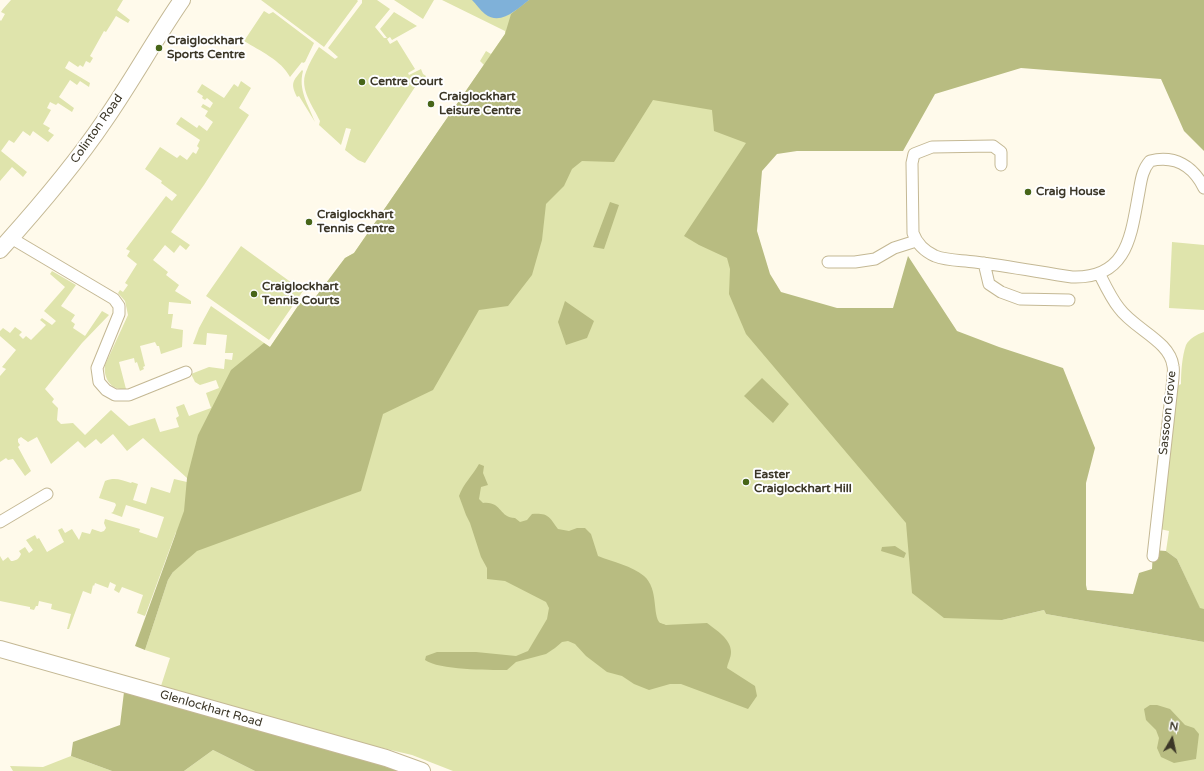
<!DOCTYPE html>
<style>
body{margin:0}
#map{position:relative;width:1204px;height:771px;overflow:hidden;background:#fffaeb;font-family:"Varela Round",sans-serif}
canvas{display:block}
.north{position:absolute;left:1152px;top:719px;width:40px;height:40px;-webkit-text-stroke:3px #fff;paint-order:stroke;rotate:9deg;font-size:11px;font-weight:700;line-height:16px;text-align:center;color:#3b3627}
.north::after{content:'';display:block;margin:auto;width:14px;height:18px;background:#3b3627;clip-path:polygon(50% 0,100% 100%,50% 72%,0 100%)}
</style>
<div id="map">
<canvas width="1204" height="771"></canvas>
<div class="north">N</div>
</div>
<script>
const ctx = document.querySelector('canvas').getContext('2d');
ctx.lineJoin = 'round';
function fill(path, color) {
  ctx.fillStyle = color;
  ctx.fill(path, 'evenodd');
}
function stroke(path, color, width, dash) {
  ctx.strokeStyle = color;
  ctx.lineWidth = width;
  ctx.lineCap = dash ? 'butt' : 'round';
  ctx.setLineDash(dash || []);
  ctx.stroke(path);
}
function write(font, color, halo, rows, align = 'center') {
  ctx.font = font + ' "Varela Round",sans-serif';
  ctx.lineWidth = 4;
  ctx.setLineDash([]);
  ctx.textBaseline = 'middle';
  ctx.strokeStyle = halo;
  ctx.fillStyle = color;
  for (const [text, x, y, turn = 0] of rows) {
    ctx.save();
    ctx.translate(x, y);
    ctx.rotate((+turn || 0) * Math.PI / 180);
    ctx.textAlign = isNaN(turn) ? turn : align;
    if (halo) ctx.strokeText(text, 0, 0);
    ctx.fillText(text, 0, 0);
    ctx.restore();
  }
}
fill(new Path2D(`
 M11 0H123L117 10 130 20 128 23 116 16 106 32 104 31 90 56 93 58 90 63 86 61 83 67 80 65 78 67 69 61 65 68 90 83 89 87 80 81 77 85 70 80 59 97 74 108 72 112 58 103 56 105 50 102 47 108 51 110 43 124 50 128 48 131 54 135 48 142 33 131 30 136 23 131 14 143 9 140 1 151 27 172 23 177 12 167 0 181V20L1 21 5 14 1 12 3 9Z
 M261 0H357L358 1 324 47Z
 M362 0H377L390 9 375 27 384 38H387L380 29 394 12 417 26 392 40 390 37 387 39 390 44 397 40 415 69 408 73 409 75 421 69 423 74 426 76 420 86 417 84 365 163 358 160 345 150 351 129 346 128 341 145 319 125 320 121C313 106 299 89 306 72 309 63 314 55 319 47L335 59 338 57 328 48 362 3Z
 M394 0H434L423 19Z
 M442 0H776L749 270 1002 620 1044 610 1046 614 1204 642V771H453L412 755 289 726 160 689 170 658 145 650 168 580 173 572 176 532 145 616 137 613 143 595 122 587 119 593 114 590 116 585 110 582 108 588 95 583 94 586 93 585 91 594 83 591 69 629H67L71 614 51 609 52 604 39 601 38 606H36L34 610 30 609V607L0 601V556L3 561 8 557 11 561C16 561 19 559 21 554L19 551 25 547 29 553 33 550 26 540 35 535 37 539 39 538 47 552 64 542 58 530 62 528 65 533 72 529 79 540 82 532 90 534 92 529 101 532 104 531 106 528 104 523 105 519 140 529 139 532 157 538 164 517 126 505 122 517 111 513 113 512 116 505 115 503 99 498 105 481C115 477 121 480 131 483L132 482 138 484 133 500 146 504 151 487 170 493 174 479 187 482V478L143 438 127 451 113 434 101 444 96 439 85 448 78 441 51 464 37 437 28 442 21 437 18 439V442L20 445 18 447 31 471 25 476 13 459 8 460 6 458 0 462V376L6 369 2 367 16 350 0 336V331L3 328 10 333 15 327 22 332 19 335 23 339 26 336 31 340 46 325 40 320 42 318 52 325 56 321 44 311 65 287 50 274 52 271 76 285 61 306 75 315 71 321 75 324 73 328 85 336 102 311 109 315 82 343 45 389 54 399 52 402 58 408 57 420 61 424 73 423 85 435 111 410 129 426 155 418 160 432 179 427 176 418 179 416 176 407 184 404 189 416 211 408 206 393 219 388 216 380 200 385 195 382 191 374 209 367 224 369 225 359 232 360 233 353H225L227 335 207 333 206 345 193 344 199 328 211 306 270 347 300 303H311L345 258 354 253 484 65 480 61 486 51 491 54 505 34V31Z
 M264 11 269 14 273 12 314 43 305 62 303 63 302 62 290 77C281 60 260 51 244 41Z
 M302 70 303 71C298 90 308 104 315 122L299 96 297 97C290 83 293 81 302 70Z
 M241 81 251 88 239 108 249 115 204 185 171 232 190 245 186 250 180 245 174 253 165 245 153 260 168 272 166 275 179 285 175 291 191 301V304L169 302 168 314H173L171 328 183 330 182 347 161 354 159 346H157L155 342 140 346 145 366 143 367 144 369 140 371 137 362 135 363 134 358 119 362 126 389C112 391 103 379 105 365L128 315 125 301 118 293 120 290 123 292 128 285 125 283 137 264 127 256 130 251 126 249 166 196 172 201 177 195 161 183 162 181 145 169 160 147 177 158 180 155 187 160 193 152 196 154 199 148 197 146 200 140 176 124 181 117 197 128 199 125 207 131 213 122 205 116 208 111 201 107 203 104 210 108 213 103 207 98 205 100 202 98 203 96 197 92 202 84 224 98 234 84 238 87Z
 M1172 242 1204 245V310L1169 308Z
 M241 246 303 291 269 340 206 296Z
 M1204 332V609H1200L1177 559 1166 551 1169 531 1160 529 1165 502 1163 499 1176 387 1181 384C1181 373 1182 356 1186 345 1189 339 1197 334 1204 332Z
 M213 750 255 771H184Z
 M71 756 112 771H13L10 766 43 767Z`), '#dfe4ac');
fill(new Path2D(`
 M529 0H1204V151L1184 131 1161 79 1021 68 935 94 903 151H797L777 154 762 171 757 231 770 274 781 292 837 308H893L908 256 957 331 999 347 1063 368 1095 448 1086 483V585L1087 590 1133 594 1139 573 1152 569 1153 550 1166 551 1177 559 1200 608 1204 609V642L1046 614 1044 610 1002 620 944 618 912 593 906 523 746 334 729 294 730 269 727 258 699 245 684 236 746 143 714 131 712 110 653 100 614 162 582 161 572 169 564 186 546 204 542 240 532 275 508 306 479 310 433 390 383 414 361 491 197 551 173 572 168 580 145 650 135 646 184 511 187 478 198 435 231 370 264 343 270 347 300 303H311L345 258 354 253 505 34 511 14Z
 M610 202 619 205 604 249 593 247Z
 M565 301 594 321 587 338 566 345 558 322Z
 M762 378 789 404 773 423 744 396Z
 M479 464 484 466 483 473 488 485 481 487 479 499 483 503C502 501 499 518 515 518L520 522 527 520 532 514C549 513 549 517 558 529L569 531 577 528H585L591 534 598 556C613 562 632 566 644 576 659 589 652 615 660 623 661 623 666 625 666 625L707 623C716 630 731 639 731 652 731 658 728 662 727 668L755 686 757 696 748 709 681 684H670L649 690 634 684 622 676 607 672 586 656 575 644 568 641 562 642 555 648 546 654 516 662 507 670C488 670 439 670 425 660L426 656 437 652H476L516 656 528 651 547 619 549 608 546 602 505 581 487 579V568L481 557 470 523 466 515 459 496C463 484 473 475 479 464Z
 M895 546 906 553 904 558 881 551 882 547Z
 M124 692 354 756 398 771H255L213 750 184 771H112L71 756 73 742 120 725Z
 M1150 705H1157L1170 709 1185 725 1194 728 1199 734 1196 759 1174 763 1161 757 1157 748 1159 738 1156 730 1146 720 1144 709Z`), '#b8bc81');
fill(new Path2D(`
 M472 0H529C517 9 501 26 485 14 480 10 476 4 472 0Z`), '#7fb1d9');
const street = new Path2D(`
 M1001 165V152L993 146 932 147 914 154 912 163 913 233C917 244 924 251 935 256 948 261 961 260 975 262 1007 266 1039 272 1072 277 1128 279 1131 235 1139 192 1141 181 1142 170 1150 161 1175 155 1193 166 1204 188
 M11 238 114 299 119 306V314L97 368 99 382 106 390 115 395H129L186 372
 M828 262H855L875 259 894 248 916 241
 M984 263 989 284 1001 292 1020 299 1069 300
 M1099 273C1105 285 1111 298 1119 308 1134 329 1170 341 1173 366 1174 370 1173 374 1173 378L1153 556
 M0 522 47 494`);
const secondary = new Path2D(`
 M0 250C37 209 74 166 105 120 132 81 155 39 182 0
 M0 649 386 758 422 771`);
stroke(street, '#c4b894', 13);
stroke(secondary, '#c4b894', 18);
stroke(street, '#fff', 11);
stroke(secondary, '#fff', 16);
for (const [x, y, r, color] of [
 [159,48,4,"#476518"],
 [362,82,4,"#476518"],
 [431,104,4,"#476518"],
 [1028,192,4,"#476518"],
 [309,222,4,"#476518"],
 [254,294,4,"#476518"],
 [746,482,4,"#476518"]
]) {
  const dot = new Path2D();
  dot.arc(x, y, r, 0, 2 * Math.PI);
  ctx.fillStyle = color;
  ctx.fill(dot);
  stroke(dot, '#fff', 1.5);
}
write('bold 12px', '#3b3627', '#fff', [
 ["Craiglockhart",167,41],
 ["Sports Centre",167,55],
 ["Centre Court",370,82],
 ["Craiglockhart",439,97],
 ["Leisure Centre",439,111],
 ["Craig House",1036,192],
 ["Craiglockhart",317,215],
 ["Tennis Centre",317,229],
 ["Craiglockhart",262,287],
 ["Tennis Courts",262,301],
 ["Easter",754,475],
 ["Craiglockhart Hill",754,489]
], 'left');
write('12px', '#3b3627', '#fff', [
 ["Colinton Road",97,129,-55],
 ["Sassoon Grove",1168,413,-84],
 ["Glenlockhart Road",211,709,16]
]);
</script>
